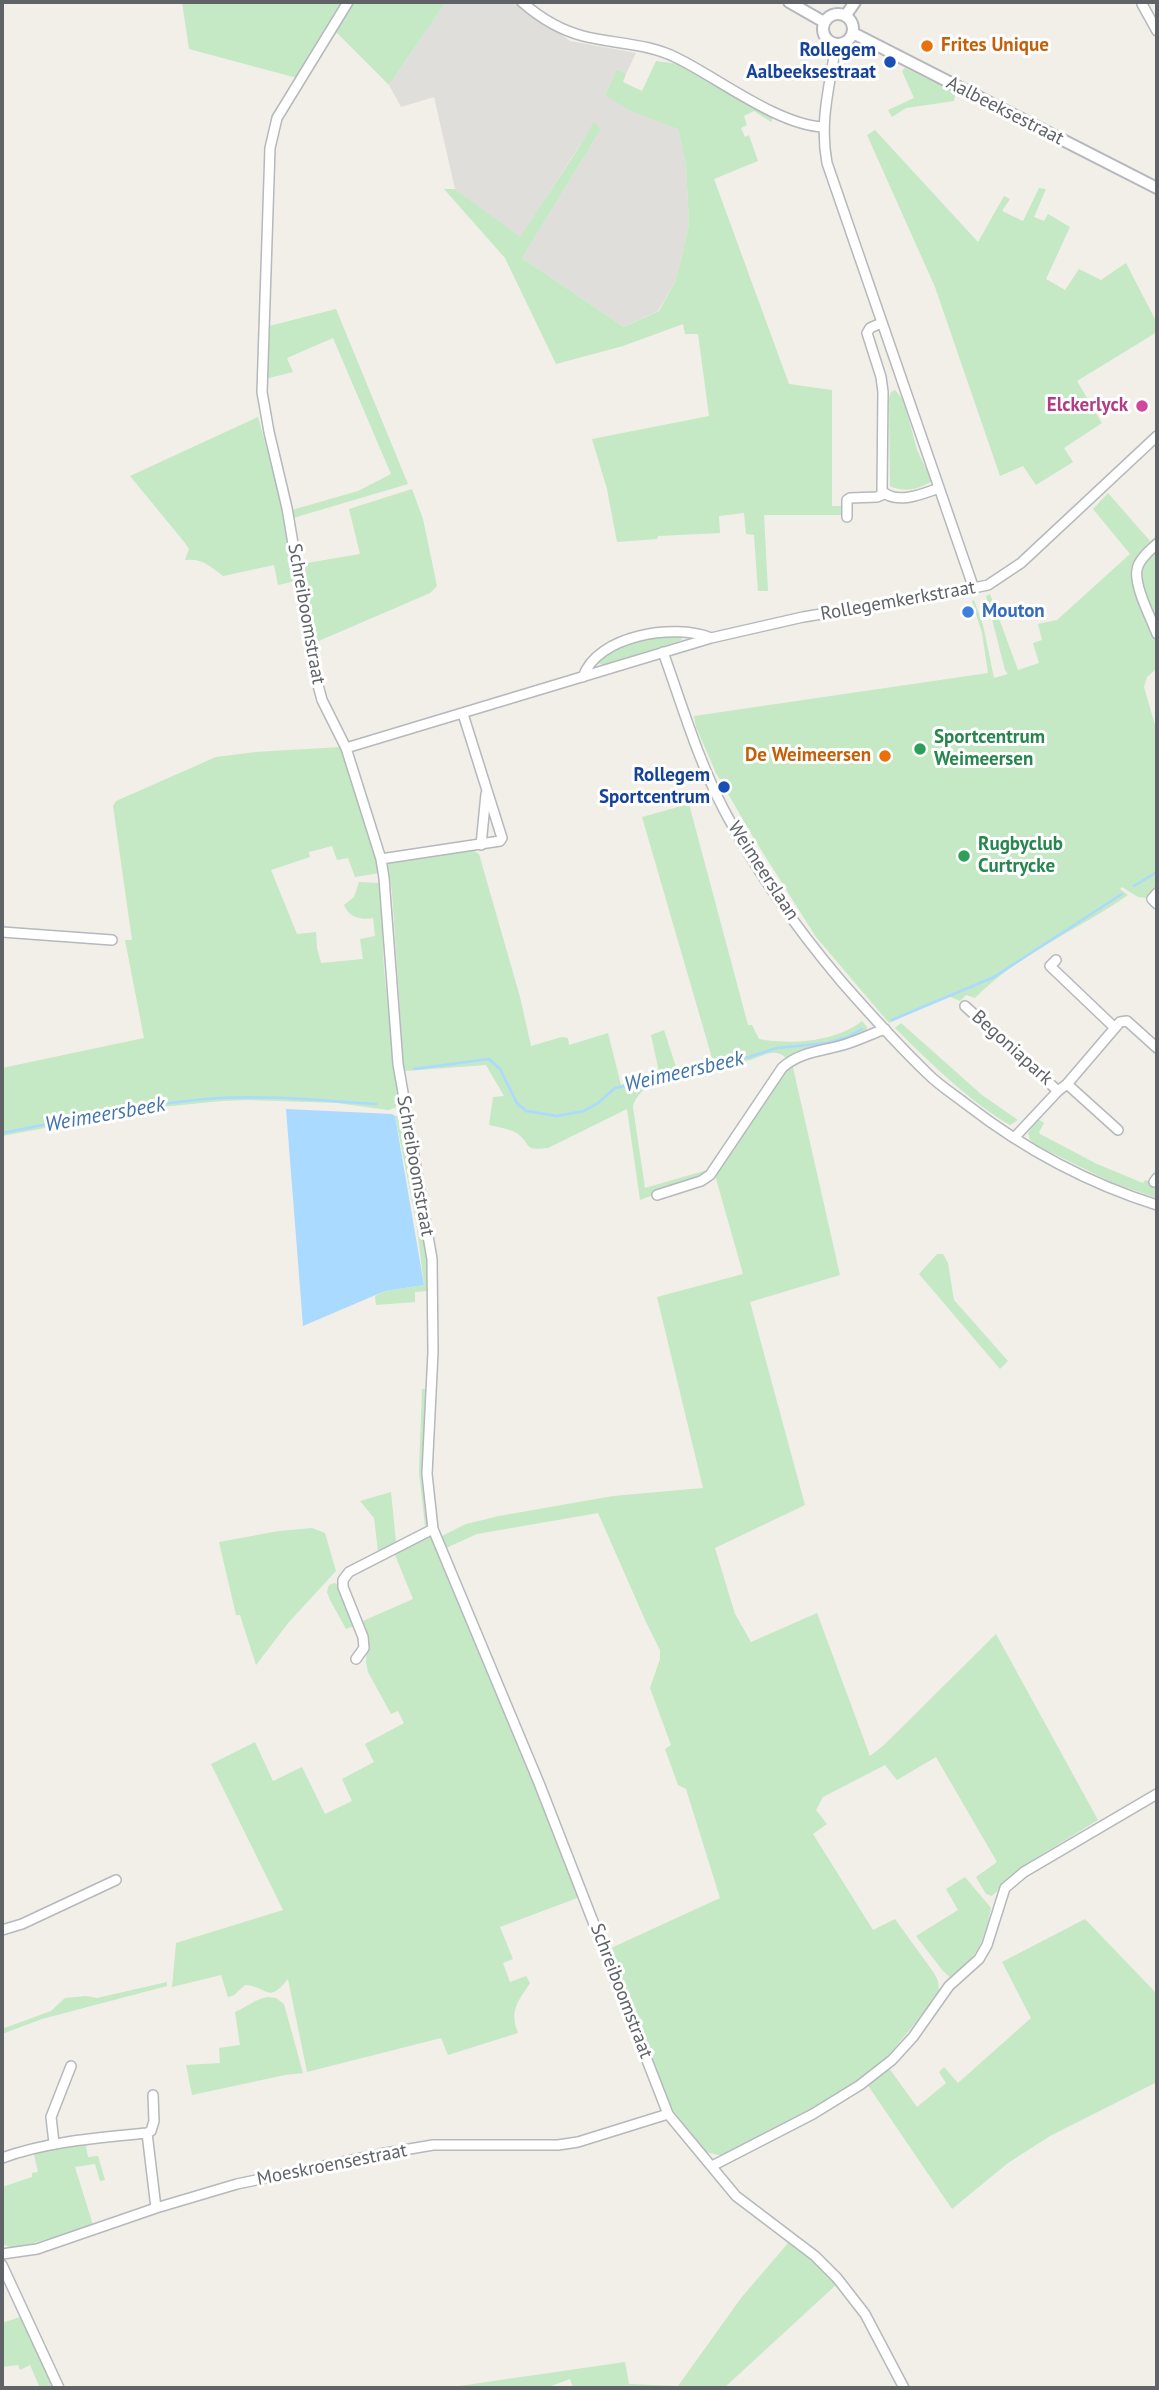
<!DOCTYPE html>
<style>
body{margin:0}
#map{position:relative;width:1159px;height:2390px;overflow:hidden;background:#f1efe8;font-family:"PT Sans",sans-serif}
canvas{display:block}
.frame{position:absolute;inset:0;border:4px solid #5f6368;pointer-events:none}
</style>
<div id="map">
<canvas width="1159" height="2390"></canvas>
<div class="frame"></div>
</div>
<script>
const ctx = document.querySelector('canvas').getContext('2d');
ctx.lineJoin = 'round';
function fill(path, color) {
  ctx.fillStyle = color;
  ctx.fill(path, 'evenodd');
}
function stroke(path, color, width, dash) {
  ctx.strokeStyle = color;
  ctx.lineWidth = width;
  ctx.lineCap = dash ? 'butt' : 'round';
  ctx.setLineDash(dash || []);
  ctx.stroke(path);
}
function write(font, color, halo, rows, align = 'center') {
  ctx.font = font + ' "PT Sans",sans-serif';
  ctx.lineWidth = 6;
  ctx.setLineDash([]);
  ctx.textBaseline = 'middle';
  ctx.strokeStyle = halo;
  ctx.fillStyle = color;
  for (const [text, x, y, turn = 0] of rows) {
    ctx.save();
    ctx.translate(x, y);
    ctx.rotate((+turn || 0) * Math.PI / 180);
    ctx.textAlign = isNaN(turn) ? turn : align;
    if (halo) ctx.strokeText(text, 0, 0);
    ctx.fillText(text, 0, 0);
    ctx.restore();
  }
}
fill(new Path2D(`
 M446 2H515L570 41 636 53 626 74 617 69 605 95 678 129 686 165 689 225 676 280 658 311 624 327 522 258 601 129 594 123 520 238 455 189 434 97 401 107 389 85Z`), '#e0deda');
fill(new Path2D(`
 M182 2H342L297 78 189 49Z
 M352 2H446L389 85 336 32Z
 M656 61 679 64 774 116 771 122 754 111 744 116 747 125 741 128 745 137 749 135 758 161 714 179 789 384 832 390V506H842L843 515H764L768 591H758L754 535 746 534 744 513 719 516 720 533 658 536 657 539 617 542 607 489 592 439 709 416 698 334H685L683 324 623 346 556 364 505 258 444 189H455L520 237 574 155 594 122 601 129 522 258 624 327 659 311 676 280 689 225 686 165 678 129 629 110 605 95 617 69 626 74 623 82 642 91Z
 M905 68 953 91 955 96 954 101 906 108 892 117 888 110 914 98 902 71Z
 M875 130 978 242 1004 196 1010 199 1002 211 1023 221 1039 188 1046 189 1034 217 1044 221 1048 214 1070 227 1046 279 1065 290 1079 269 1101 280 1126 263 1157 323V332L1077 381 1102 423 1064 448 1073 462 1036 485 1023 466 1000 476 935 287 867 135Z
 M336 309 408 484 293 518 292 510 358 491 391 474 333 338 287 358 293 372 265 379 269 326Z
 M895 390 904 401 917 450 931 479V482C918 489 905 493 890 486L889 398 891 392Z
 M258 417 275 478 296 581 278 585 274 565 223 576C210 566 202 558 185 560L189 549 185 543 130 476Z
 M412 489 423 519 437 586 430 593 314 643 301 564 360 554 349 509Z
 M1108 493 1150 541 1157 535V668L1147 677 1144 687 1157 732V883L1155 884 1157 886 1147 898 1138 897 1122 887 1120 889 1128 895C1078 930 1018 954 975 998L966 995 960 1001 948 996 889 1023 816 937 753 837 716 773 696 727 694 716 988 673 982 633 972 601 974 600 983 625 994 678 1008 674 1005 670 986 596 990 594 1018 670 1039 663 1033 643 1042 640 1038 624 1057 620 1130 554 1093 509Z
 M680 635 682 640 679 641 603 665 597 663V660C620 640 651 637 680 635Z
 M340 747 358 794 379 873 355 877 348 858 337 860 332 846 309 852 310 857 271 870 297 934 316 932 317 948 321 963 363 959 360 939 375 936 373 918C361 920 349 918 344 905L354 897 359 882 380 883 384 970 398 1103 395 1108 388 1110 337 1103 249 1100 221 1101 152 1108 2 1136V1068L144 1038 125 940H132L113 806 116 801 216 757 256 752Z
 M689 804 748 1025H752L759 1039C792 1045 835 1042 862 1021L867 1027 866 1033 837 1044 786 1058C775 1047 763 1056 750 1060 742 1062 732 1062 723 1063 697 1067 639 1078 633 1107L645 1188 707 1170V1174L640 1200 627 1109 548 1148C523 1151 532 1145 518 1134 511 1129 498 1127 489 1125L493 1097 504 1096 486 1065 404 1071 392 893 388 865 390 862 473 850 479 854 520 997 531 1046 562 1037 568 1038 569 1045 608 1033 621 1085 659 1072 651 1035 664 1030 676 1067 712 1058 642 817Z
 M901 1023 982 1095 1018 1120 1010 1125C971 1103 927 1060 895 1028Z
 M792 1063 840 1275 750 1302 805 1505 715 1548 735 1614 751 1642 817 1613 870 1756 884 1745 996 1634 1098 1820 1023 1866 992 1896 986 1894 976 1877 997 1862 936 1757 897 1780 885 1765 823 1797 816 1810 827 1824 813 1834 873 1930 895 1919 934 1973 938 1981 939 1990 922 2015 883 2062 858 2082 816 2108 726 2155H718L706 2152 669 2105 609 1949 720 1898 686 1789 678 1785 665 1749 671 1745 650 1688 660 1659V1650L646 1622 598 1513 477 1534 446 1548 442 1536 466 1524 499 1516 613 1496 703 1488 657 1297 743 1274 715 1175 785 1069Z
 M395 1116H400L428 1261V1291L415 1292V1302L376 1305 375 1296 385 1291 424 1285 416 1221Z
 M1038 1119 1044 1123 1039 1132 1040 1134 1097 1164 1143 1183 1145 1180 1157 1184V1198L1113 1183 1036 1145 1030 1140 1028 1133Z
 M937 1254H943L948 1263 954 1300 1008 1361 1000 1369 919 1274Z
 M422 1389H429L427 1524 425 1526 419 1472Z
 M391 1492 396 1542 378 1551 374 1518 360 1501Z
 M312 1528 325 1533 336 1571 289 1622 256 1665 240 1615H236L219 1542 279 1531Z
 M429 1536 433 1539 452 1583 580 1897 500 1927 513 1959 503 1963 510 1982 526 1976 530 1983C518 2002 509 2010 518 2033L448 2055 441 2038 307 2072 288 1979C267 2005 268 1986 245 1985L234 1995 228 1997 221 1975 172 1987 176 1943 283 1910 211 1764 255 1742 273 1781 302 1767 325 1814 352 1801 342 1779 374 1762 365 1744 404 1723 398 1711 391 1714 368 1672 366 1662 368 1635 363 1621 413 1599 395 1555 396 1552Z
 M334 1583 337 1584 344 1603 357 1625 346 1629 330 1600 327 1592 329 1585Z
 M965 1877 991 1908C984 1942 978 1956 951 1978L943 1971 916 1936 958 1910 946 1889Z
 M1085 1919 1157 1994V2082L1050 2136 1008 2163 952 2209 867 2084 889 2068 917 2107 946 2083 939 2072 944 2067 958 2083 1031 2018 1002 1962Z
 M167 1982V1986L42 2019 2 2034V2029L51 2011 65 1998 86 1996 97 1998Z
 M268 1997 276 1998 284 2004 303 2073 285 2075 192 2095 186 2065 220 2063 219 2048 240 2045 235 2012C247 2007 255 1999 268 1997Z
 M85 2142 88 2157 98 2156 105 2180 100 2181 95 2164 75 2167 93 2225 24 2246 13 2248 2 2244V2187L32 2177V2173L38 2172 33 2150Z
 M789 2242 819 2264 837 2284 724 2388H573L570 2379 546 2388H445L625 2362 629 2384 678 2386 741 2298Z
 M20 2317 57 2388H40L30 2365 20 2370 18 2365 2 2367V2323Z`), '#c5e8c5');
fill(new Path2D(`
 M286 1109 392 1114 395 1116 424 1285 385 1291 303 1326Z`), '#aadaff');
stroke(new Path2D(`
 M1134 886 1157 872
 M892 1020 994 977 1122 894
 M414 1069 489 1059 500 1069 517 1103 526 1111 557 1116 584 1111 598 1103 615 1088 640 1083 672 1070 749 1057 777 1048 827 1043 848 1037 862 1029
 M2 1133C74 1119 147 1103 220 1098 272 1095 325 1101 376 1104`), '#aadaff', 2.5);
const minor = new Path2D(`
 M348 2 277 118 270 148 262 392 269 432 287 508 315 674 322 700 346 748 381 859 384 878 398 1064 432 1259 433 1352 427 1474 433 1529 539 1783 668 2114 736 2196 815 2256 837 2278 865 2314 904 2388
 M522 2C539 17 560 30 583 36 614 44 647 43 677 58 718 78 778 125 823 127
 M1142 4 1157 31
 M836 44C830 85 819 121 827 163L974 589
 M881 323 870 328 867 333 881 377 883 392 882 491C896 505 923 494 939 488
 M847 517V500L850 498 877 497 884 494
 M1157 544C1150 550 1138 560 1137 570 1134 586 1151 618 1157 634
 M663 652C682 705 698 760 724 810 756 871 797 929 841 981 869 1013 898 1045 928 1074 939 1085 953 1094 966 1104 1024 1149 1087 1183 1157 1205
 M583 677C597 635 675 623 711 638
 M346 748 711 638 803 617 950 593 988 585 1021 563 1157 436
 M481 845 486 794
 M381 859 500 841 502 838 463 714
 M1157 893 1152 899 1157 904
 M2 932 112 940
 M1056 960 1050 966 1115 1028
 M965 1006 1058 1091
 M1067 1084 1118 1130
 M1014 1138 1058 1091 1067 1084 1120 1022 1127 1021 1157 1048
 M1154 1182 1157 1178
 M657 1195 701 1181 710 1175 782 1068C799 1052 822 1051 843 1045 857 1041 871 1034 885 1029
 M356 1659 364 1648 363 1637 343 1587V1580L349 1572 433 1529
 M2 1930 22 1924 116 1880
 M147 2133 151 2131 154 2121 153 2095
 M54 2143 51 2117 71 2066
 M2 2158C49 2141 98 2138 147 2133L156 2208
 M712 2166 813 2114 860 2085 892 2060 913 2037 949 1986 979 1959 987 1945 1005 1888 1024 1872 1157 1794
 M2 2254 37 2249 156 2208 237 2184 380 2154 433 2145H558L578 2142 668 2114
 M2 2265 59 2388`);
const tertiary = new Path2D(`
 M789 2 824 22
 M823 29a15 15 0 1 1 30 0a15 15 0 1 1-30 0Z
 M846 15 855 2
 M853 33 1157 188`);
stroke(minor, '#b5b8bc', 12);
stroke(tertiary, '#b5b8bc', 14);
stroke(minor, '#fff', 9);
stroke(tertiary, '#fff', 10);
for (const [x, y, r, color] of [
 [927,46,7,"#e8710a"],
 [890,62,7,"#1a4fb4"],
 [1142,406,7,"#d1479c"],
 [968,612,7,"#3f7fe0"],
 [920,749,7,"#2e9e5b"],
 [885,756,7,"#e8710a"],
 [724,787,7,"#1a4fb4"],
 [964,856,7,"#2e9e5b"]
]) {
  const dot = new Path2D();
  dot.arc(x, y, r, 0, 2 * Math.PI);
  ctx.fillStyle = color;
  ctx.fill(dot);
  stroke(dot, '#fff', 2.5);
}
write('bold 19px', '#c56008', '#fff', [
 ["Frites Unique",941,46],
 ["De Weimeersen",871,756,"right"]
], 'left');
write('bold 19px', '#164399', '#fff', [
 ["Rollegem",876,51],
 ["Aalbeeksestraat",876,73],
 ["Rollegem",710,776],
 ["Sportcentrum",710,798]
], 'right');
write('19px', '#5f6368', '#fff', [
 ["Aalbeeksestraat",1005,111,27],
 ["Rollegemkerkstraat",898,601,-10],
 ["Schreiboomstraat",306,614,80],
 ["Weimeerslaan",763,871,57],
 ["Begoniapark",1012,1048,42],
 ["Schreiboomstraat",415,1166,80],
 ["Schreiboomstraat",621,1991,69],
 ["Moeskroensestraat",332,2165,-11]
]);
write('bold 19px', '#b23c85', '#fff', [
 ["Elckerlyck",1128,406]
], 'right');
write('bold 19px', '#366cbe', '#fff', [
 ["Mouton",982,612]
], 'left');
write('bold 19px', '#27864d', '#fff', [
 ["Sportcentrum",934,738],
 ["Weimeersen",934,760],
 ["Rugbyclub",978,845],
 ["Curtrycke",978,867]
], 'left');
write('italic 21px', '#4174aa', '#fff', [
 ["Weimeersbeek",684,1072,-13],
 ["Weimeersbeek",105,1115,-10]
]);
</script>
